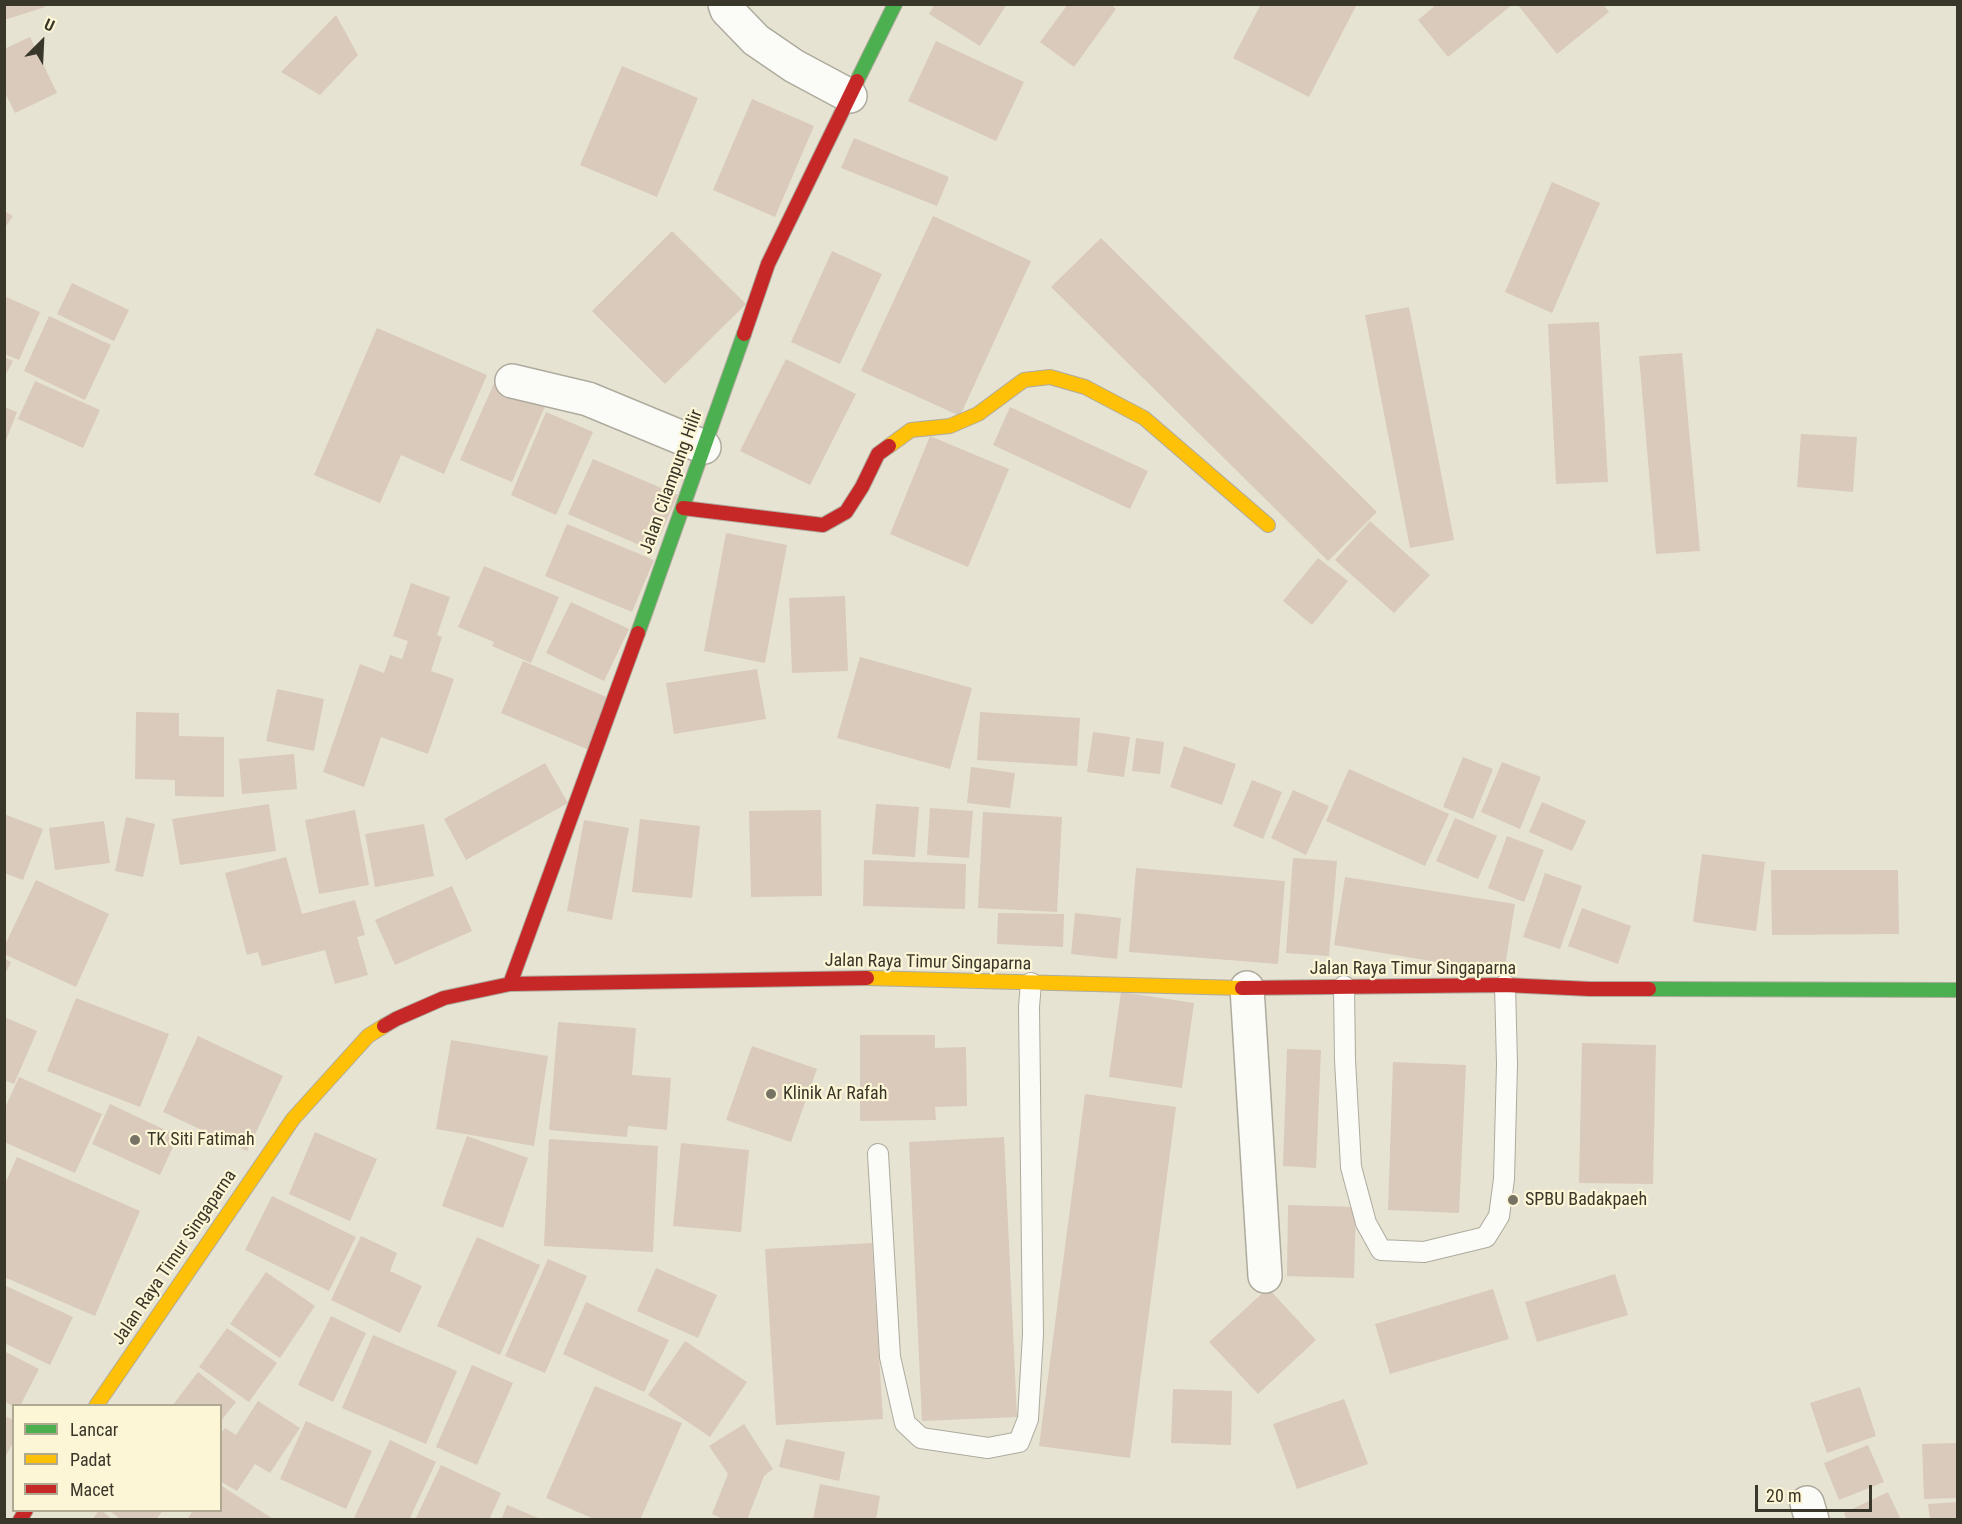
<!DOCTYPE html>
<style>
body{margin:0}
#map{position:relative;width:1962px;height:1524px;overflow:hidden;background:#e7e3d2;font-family:"Roboto Condensed",sans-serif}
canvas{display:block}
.frame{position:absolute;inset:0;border:6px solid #39362a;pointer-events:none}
.legend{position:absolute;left:12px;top:1404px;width:210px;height:108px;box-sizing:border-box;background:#fdf6d6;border:2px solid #afa991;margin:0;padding:8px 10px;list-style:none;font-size:18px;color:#39362a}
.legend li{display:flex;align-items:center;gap:12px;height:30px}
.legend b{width:30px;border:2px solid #afa991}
.north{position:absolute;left:12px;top:12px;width:60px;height:60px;-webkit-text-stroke:4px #fdf6d6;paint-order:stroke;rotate:24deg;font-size:16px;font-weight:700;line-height:24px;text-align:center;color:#39362a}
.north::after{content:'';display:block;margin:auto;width:21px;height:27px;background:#39362a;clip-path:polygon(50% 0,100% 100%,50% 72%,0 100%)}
.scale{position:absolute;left:1755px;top:1485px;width:117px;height:27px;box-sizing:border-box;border:3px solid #39362a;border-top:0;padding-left:8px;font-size:18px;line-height:21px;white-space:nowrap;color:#39362a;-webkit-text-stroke:4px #fdf6d6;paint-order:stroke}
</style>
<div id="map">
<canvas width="1962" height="1524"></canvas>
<div class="frame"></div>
<ul class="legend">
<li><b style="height:8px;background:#4caf50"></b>Lancar</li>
<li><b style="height:8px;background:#ffc107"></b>Padat</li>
<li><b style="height:8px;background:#c62828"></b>Macet</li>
</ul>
<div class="north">U</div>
<div class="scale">20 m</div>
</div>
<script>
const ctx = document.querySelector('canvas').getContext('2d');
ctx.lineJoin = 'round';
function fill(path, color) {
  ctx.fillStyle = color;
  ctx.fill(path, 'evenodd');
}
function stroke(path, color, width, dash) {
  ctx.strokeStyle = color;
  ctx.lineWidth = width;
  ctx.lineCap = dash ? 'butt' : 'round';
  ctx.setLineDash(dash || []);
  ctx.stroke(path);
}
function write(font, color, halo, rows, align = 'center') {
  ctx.font = font + ' "Roboto Condensed",sans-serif';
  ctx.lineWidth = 4.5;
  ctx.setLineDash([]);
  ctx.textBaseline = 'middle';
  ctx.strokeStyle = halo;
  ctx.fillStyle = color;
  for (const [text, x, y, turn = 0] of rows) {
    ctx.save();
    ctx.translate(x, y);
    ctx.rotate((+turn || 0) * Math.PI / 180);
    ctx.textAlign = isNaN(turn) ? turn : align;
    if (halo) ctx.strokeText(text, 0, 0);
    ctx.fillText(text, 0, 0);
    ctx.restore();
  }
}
fill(new Path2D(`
 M4 4H44L45 7 4 20Z
 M935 4H1007L980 46 929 14Z
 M1068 4H1110L1116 9 1074 67 1040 42Z
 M1261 4H1357L1309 97 1233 58Z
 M1437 4H1513L1448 57 1418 20Z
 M1517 4H1603L1609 12 1557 54Z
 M336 15 358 55 320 95 281 72Z
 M30 37 57 93 15 113 4 91V49Z
 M936 41 1024 82 996 141 908 101Z
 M622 66 698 98 657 197 580 165Z
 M752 99 814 126 775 217 713 190Z
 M854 138 949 177 937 206 841 168Z
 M1552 182 1600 203 1552 313 1505 292Z
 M4 211 13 216 4 229Z
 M933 216 1031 261 960 416 861 371Z
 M672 231 746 304 665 384 592 311Z
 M1101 238 1377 512 1328 561 1051 287Z
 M832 251 882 274 840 364 791 342Z
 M72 283 129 310 114 341 57 314Z
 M4 296 40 312 19 360 4 354Z
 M1409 307 1454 540 1410 548 1365 315Z
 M49 316 111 345 85 400 24 371Z
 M1599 322 1608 482 1556 484 1548 324Z
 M377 328 487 375 444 474 401 455 380 503 314 475Z
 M1682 353 1700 551 1656 554 1639 356Z
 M4 357 13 361 4 378Z
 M786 359 856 394 810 485 740 451Z
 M35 381 100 410 83 448 18 419Z
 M495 381 546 404 512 482 460 460Z
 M4 407 17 412 5 443H4Z
 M1010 407 1148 471 1130 509 993 445Z
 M546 412 593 432 556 515 511 495Z
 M1801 434 1857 437 1853 492 1797 487Z
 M930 436 1009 469 968 567 890 534Z
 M593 459 678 495 653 551 568 514Z
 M1370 521 1430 575 1394 613 1335 560Z
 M567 524 654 560 632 612 545 576Z
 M726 533 787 545 765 663 704 651Z
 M1318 558 1348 581 1312 625 1283 601Z
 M484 566 559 597 531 663 492 646 494 642 458 627Z
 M411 583 450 597 437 635 442 637 431 671 454 679 428 754 381 737 364 787 323 772 360 664 384 673 390 655 402 659 408 641 393 636Z
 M845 596 848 671 792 673 789 598Z
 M571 602 629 629 604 681 546 653Z
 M860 657 972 688 950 769 837 738Z
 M523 661 611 699 589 750 501 713Z
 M757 669 766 719 674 734 666 683Z
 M277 689 324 699 314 751 266 741Z
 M136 712 179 713V736L224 737V797L175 796V780L135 779Z
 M980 712 1080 718 1077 766 977 760Z
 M1093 732 1130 737 1124 777 1087 772Z
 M1136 738 1164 742 1160 774 1132 771Z
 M1184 746 1236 764 1222 805 1170 787Z
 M294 754 297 789 242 794 239 759Z
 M1463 757 1493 769 1473 819 1443 807Z
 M1502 762 1541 777 1520 829 1481 812Z
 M545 763 568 803 466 860 444 819Z
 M971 767 1015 773 1010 808 967 803Z
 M1349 769 1449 814 1425 866 1326 821Z
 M1252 780 1282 792 1263 839 1233 826Z
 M1293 790 1329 806 1306 855 1271 838Z
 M1542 802 1586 821 1572 851 1529 832Z
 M269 804 276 851 180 865 172 819Z
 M876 804 919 807 915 857 872 854Z
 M930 808 973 811 969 858 927 855Z
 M355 810 369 885 319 894 305 820Z
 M821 810 822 896 751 897 749 811Z
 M983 812 1062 817 1057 912 978 908Z
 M4 814 43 829 23 880 4 873Z
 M126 817 155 824 143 877 115 871Z
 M1455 818 1497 836 1478 879 1436 861Z
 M640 819 700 826 692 898 632 892Z
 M584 820 629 828 612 920 567 911Z
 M104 821 110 863 55 870 49 828Z
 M424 824 434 876 375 887 365 834Z
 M1507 836 1544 850 1524 902 1488 888Z
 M1702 854 1765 862 1756 931 1693 922Z
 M286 857 302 914 355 900 365 935 357 937 368 975 335 984 325 950 262 966 258 952 247 955 225 873Z
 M1293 858 1337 861 1329 956 1286 953Z
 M864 860 966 864 965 909 863 906Z
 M1136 868 1285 881 1278 964 1129 952Z
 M1771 870H1898L1899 934 1772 935Z
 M1545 873 1582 886 1560 949 1523 937Z
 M1345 877 1515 904 1504 973 1334 945Z
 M36 880 109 914 76 987 4 954V947Z
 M452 886 472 931 395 965 375 920Z
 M1582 908 1631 926 1618 964 1568 946Z
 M998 913 1064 914 1063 947 997 944Z
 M1075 913 1121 918 1117 959 1071 954Z
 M4 959 11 962 4 976Z
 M1121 992 1194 1003 1182 1088 1109 1077Z
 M76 998 169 1034 140 1107 47 1071Z
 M4 1017 37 1031 14 1084 4 1080Z
 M558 1022 636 1028 632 1075 671 1078 667 1130 628 1126 627 1137 549 1130Z
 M860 1035H935V1048L966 1047 967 1106 935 1107 936 1120 860 1121Z
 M198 1036 283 1076 247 1151 163 1112Z
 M451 1040 548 1056 534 1146 436 1129Z
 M1582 1043 1656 1045 1653 1184 1579 1183Z
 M752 1046 817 1069 791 1142 726 1120Z
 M1287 1049 1321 1050 1316 1168 1283 1166Z
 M1393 1062 1466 1065 1459 1213 1388 1210Z
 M19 1077 102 1114 75 1173 4 1142V1110Z
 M1085 1094 1176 1107 1130 1458 1039 1446Z
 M110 1104 178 1136 160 1175 92 1144Z
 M315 1132 377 1159 350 1221 289 1194Z
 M467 1136 528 1158 503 1228 442 1206Z
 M1004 1137 1017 1417 922 1421 909 1142Z
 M549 1139 658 1146 653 1252 544 1246Z
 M681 1143 749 1150 741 1232 673 1226Z
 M17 1157 140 1211 95 1316 4 1277V1186Z
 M272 1196 356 1237 329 1291 245 1250Z
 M1288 1205 1356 1207 1354 1278 1287 1276Z
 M361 1236 397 1253 390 1271 422 1286 400 1333 331 1300Z
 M477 1237 540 1265 500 1355 437 1326Z
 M872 1243 883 1419 776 1425 765 1249Z
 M548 1259 587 1276 545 1373 505 1356Z
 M656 1268 717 1295 698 1338 637 1311Z
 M266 1272 315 1306 280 1358 230 1324Z
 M1615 1274 1628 1315 1537 1342 1525 1302Z
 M4 1285 73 1317 50 1365 4 1343Z
 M1268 1288 1316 1340 1258 1394 1209 1342Z
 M1493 1289 1509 1339 1390 1374 1375 1324Z
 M586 1302 669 1340 644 1392 563 1354Z
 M331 1316 366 1333 333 1402 298 1385Z
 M227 1328 277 1363 249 1402 199 1367Z
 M373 1335 457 1371 426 1444 342 1408Z
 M685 1341 747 1382 710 1437 648 1395Z
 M4 1351 39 1369 20 1406H13L4 1401Z
 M472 1365 513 1383 477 1465 436 1447Z
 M198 1372 236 1402 220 1422V1406H172Z
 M595 1386 682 1423 640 1520H596L546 1498Z
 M1860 1387 1876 1436 1827 1453 1810 1403Z
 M1173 1389 1232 1391 1231 1445 1171 1443Z
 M1344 1399 1368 1464 1297 1489 1273 1424Z
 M258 1401 300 1428 270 1473 255 1464 237 1491 220 1481V1434L225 1428 236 1435Z
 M4 1416 14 1420V1441L4 1459Z
 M306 1421 372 1451 346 1509 280 1479Z
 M744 1424 773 1469 764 1476 747 1520H725L712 1514 728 1474 709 1446Z
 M786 1439 845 1452 839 1481 779 1467Z
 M390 1440 436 1462 409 1520H358L354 1518Z
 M1958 1443V1498L1924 1499 1922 1444Z
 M1868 1445 1884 1482 1839 1500 1824 1463Z
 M441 1465 501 1493 489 1520H415Z
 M820 1484 880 1496 876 1520 813 1519Z
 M220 1485 275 1520H187L193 1510H220Z
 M1888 1492 1901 1520H1847L1844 1513Z
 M1958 1502V1520H1930L1928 1504Z
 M507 1505 541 1519V1520H501Z
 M99 1510H101L113 1520H92Z
 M109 1510H163L156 1520H121Z`), '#d9cabb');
const lane = new Path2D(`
 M1344 986 1345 1060 1351 1167 1366 1223 1381 1250 1424 1252 1486 1237 1499 1216 1504 1179 1507 1064 1505 985
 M878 1154 890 1357 905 1423 921 1438 988 1448 1019 1442 1028 1419 1033 1334 1029 1007 1031 983`);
const street = new Path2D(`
 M725 4 727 10 756 40 794 66 850 96
 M512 381 588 399 704 447
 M1247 988 1265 1276
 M1807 1503 1812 1520`);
const fast = new Path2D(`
 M857 81 895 4
 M638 633 744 334
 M1649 989 1958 990`);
const slow = new Path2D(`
 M889 446 911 430 950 426 978 414 1024 380 1050 377 1085 387 1144 418 1268 525
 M867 978 1242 988
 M96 1406 293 1119 368 1036 384 1026`);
const jam = new Path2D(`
 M744 334 768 264 857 81
 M683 508 823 525 846 512 862 487 878 454 889 446
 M510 984 638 633
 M1242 988 1505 985 1590 989H1649
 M384 1026 396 1019 444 998 510 984 867 978
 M20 1520 26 1510`);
stroke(lane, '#aeab9e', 22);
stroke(street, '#aeab9e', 36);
stroke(fast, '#aeab9e', 16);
stroke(slow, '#aeab9e', 16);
stroke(jam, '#aeab9e', 16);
stroke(lane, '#fbfbf8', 20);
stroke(street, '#fbfbf8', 33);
stroke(fast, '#4caf50', 14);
stroke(slow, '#ffc107', 14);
stroke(jam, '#c62828', 14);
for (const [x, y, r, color] of [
 [771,1094,6,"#767365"],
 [135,1140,6,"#767365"],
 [1513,1200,6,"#767365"]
]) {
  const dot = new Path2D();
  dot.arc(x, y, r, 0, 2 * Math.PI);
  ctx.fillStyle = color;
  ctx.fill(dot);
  stroke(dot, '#fdf6d6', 2);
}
write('18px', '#39362a', '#fdf6d6', [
 ["Jalan Cilampung Hilir",672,482,-70],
 ["Jalan Raya Timur Singaparna",928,963,1],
 ["Jalan Raya Timur Singaparna",1413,969],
 ["Jalan Raya Timur Singaparna",175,1258,-56]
]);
write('18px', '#39362a', '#fdf6d6', [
 ["Klinik Ar Rafah",783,1094],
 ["TK Siti Fatimah",147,1140],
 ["SPBU Badakpaeh",1525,1200]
], 'left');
</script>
